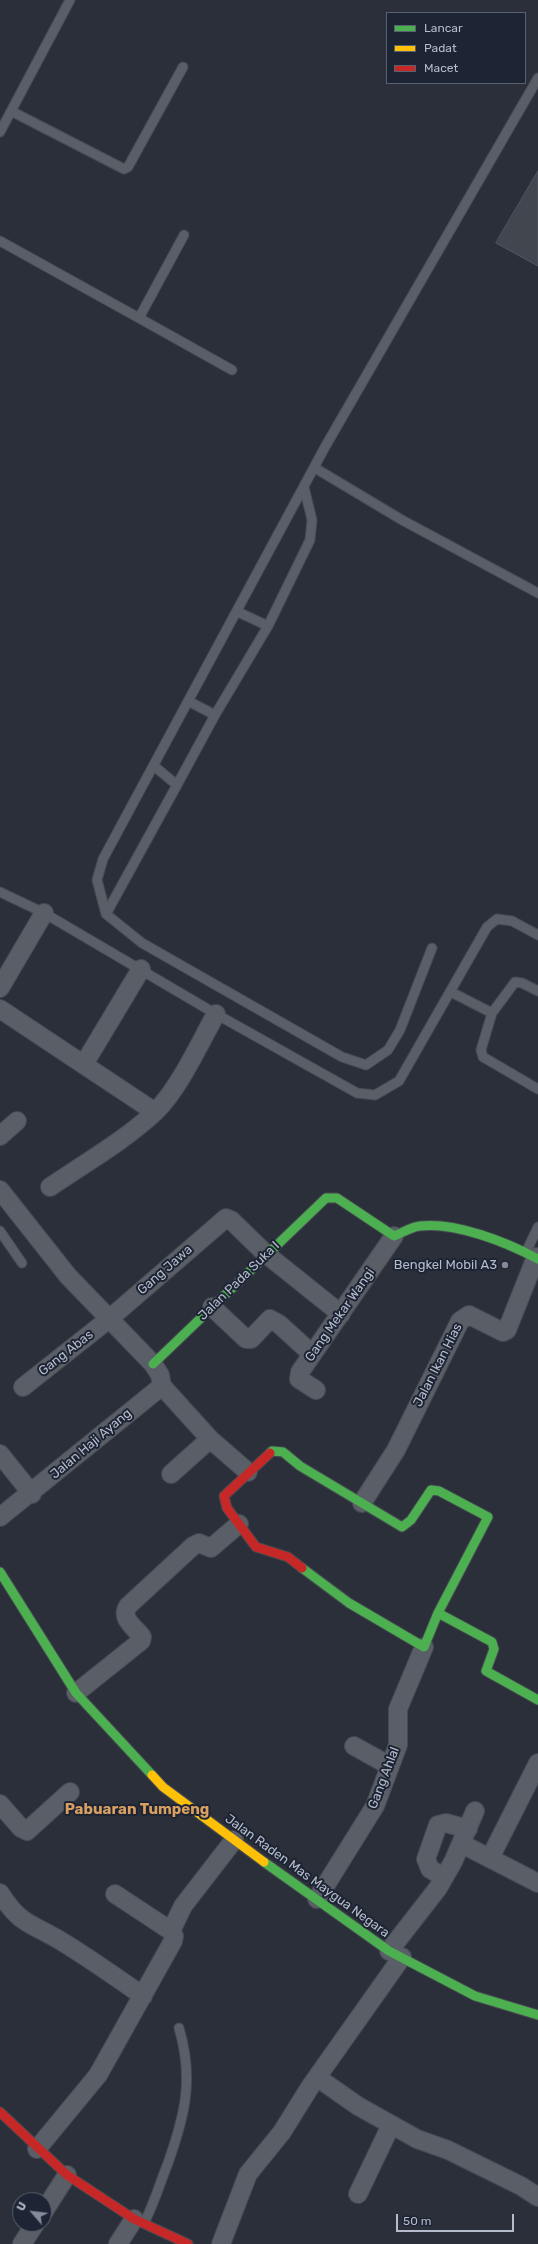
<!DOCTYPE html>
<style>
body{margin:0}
#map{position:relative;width:538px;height:2244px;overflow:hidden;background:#2a2f39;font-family:Rubik,sans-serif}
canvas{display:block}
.legend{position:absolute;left:386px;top:12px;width:140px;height:72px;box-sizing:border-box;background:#1d2434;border:1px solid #596070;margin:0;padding:5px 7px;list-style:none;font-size:12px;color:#b4bbca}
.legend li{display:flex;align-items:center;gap:8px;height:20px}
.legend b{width:20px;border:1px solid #596070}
.north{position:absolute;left:12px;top:2192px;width:40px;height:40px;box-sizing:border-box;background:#1d2434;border:1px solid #596070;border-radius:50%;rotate:298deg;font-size:11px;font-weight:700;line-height:16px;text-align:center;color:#b4bbca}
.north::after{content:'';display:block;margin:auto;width:14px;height:18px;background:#848a97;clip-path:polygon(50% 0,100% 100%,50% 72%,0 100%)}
.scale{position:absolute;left:396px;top:2214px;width:118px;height:18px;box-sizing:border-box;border:2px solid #b4bbca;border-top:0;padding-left:5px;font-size:12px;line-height:14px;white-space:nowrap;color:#b4bbca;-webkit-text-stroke:3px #1d2434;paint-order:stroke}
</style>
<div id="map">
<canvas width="538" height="2244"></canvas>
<ul class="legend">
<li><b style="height:5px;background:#4caf50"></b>Lancar</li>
<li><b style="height:5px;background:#ffc107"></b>Padat</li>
<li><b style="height:5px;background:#c62828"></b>Macet</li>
</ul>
<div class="north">U</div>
<div class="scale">50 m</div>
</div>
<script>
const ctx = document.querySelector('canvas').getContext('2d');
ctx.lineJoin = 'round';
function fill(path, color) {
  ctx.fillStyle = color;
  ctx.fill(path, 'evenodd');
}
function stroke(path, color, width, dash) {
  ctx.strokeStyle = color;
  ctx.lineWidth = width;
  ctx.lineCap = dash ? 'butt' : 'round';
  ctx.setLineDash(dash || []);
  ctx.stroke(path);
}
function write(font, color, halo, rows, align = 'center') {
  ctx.font = font + ' Rubik,sans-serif';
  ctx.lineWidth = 4;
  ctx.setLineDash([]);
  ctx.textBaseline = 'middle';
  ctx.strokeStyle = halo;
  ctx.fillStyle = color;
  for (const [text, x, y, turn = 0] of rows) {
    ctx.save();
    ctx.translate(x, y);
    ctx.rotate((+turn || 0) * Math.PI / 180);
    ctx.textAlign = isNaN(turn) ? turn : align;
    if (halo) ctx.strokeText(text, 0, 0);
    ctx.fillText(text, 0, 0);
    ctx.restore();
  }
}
const building = new Path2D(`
 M538 171V266L496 243Z`);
fill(building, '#42464e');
stroke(building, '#525761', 1);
const lane = new Path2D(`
 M11 111 124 169 128 167 183 67
 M0 132 70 0
 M0 241 139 318 184 235
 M139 318 232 370
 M315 468 402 520 538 593
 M238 612 268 626
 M188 701 215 715 268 626 310 540 312 520 304 487
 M177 785 215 715
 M0 892 44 913 216 1014 357 1093 375 1095 399 1081 487 927 497 919 512 921 538 935
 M106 914 177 785 154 766
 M432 948 400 1030 388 1050 366 1065 342 1057 142 943 106 914 97 880 103 859 325 447 538 78
 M451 992 492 1013 481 1050 483 1057 538 1089
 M492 1013 515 982 522 983 538 991
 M0 1231 22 1263
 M526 1252 538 1227
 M144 2223C154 2204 160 2183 168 2163 185 2115 194 2079 179 2028`);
const street = new Path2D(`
 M0 988 44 913
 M0 1009 155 1112
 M84 1064 141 969
 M0 1136 17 1121
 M50 1187C85 1163 124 1141 155 1112 179 1089 199 1044 216 1014
 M0 1190 68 1276 153 1364 160 1375 162 1386 0 1517
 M212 1307 246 1339H251L270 1319 279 1324 312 1354
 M162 1386 210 1439 248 1472
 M23 1387 109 1319 226 1218 231 1220 266 1254 341 1314
 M316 1390 299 1379 300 1372 394 1236
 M0 1454 32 1494
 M171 1474 210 1439
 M362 1503 396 1450 460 1321 469 1315 503 1332 507 1330 536 1257
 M76 1693 141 1641 142 1637C134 1626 120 1619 128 1606L193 1546 199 1543 211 1548 239 1524
 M354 1746 390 1766
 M0 1804 21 1828 27 1831 70 1792
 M462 1844 538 1883
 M490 1858 538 1763
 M444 1877 430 1869 426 1859 438 1825 446 1823 468 1829
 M0 1893C20 1925 31 1923 61 1941 89 1958 116 1977 143 1996
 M317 1899 375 1806 398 1745V1709L424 1647
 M171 1931 183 1906 234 1840
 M389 1951 438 1888 453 1862 475 1811
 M318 2078 358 2106 417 2139 448 2150 521 2186 538 2197
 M37 2149 98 2075 173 1941 174 1936 171 1931 115 1894
 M358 2194 391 2125
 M44 2211 67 2175
 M22 2244 35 2224
 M118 2244 134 2219
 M221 2244 248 2174 282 2132 310 2087 402 1957`);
const fast = new Path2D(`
 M153 1364 326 1198H337L394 1236C402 1233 411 1227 420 1226 456 1222 506 1242 538 1259
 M270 1453 272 1451 283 1452 300 1466 402 1527 411 1520 431 1490 439 1491 488 1517 438 1613
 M302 1568 349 1603 424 1647 438 1613 492 1642 494 1649 486 1671 538 1700
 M0 1572 76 1693 152 1775
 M264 1862 389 1951 475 1996 538 2015`);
const slow = new Path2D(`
 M152 1775 163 1787 264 1862`);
const jam = new Path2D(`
 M270 1453 224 1496 227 1508 256 1547 288 1557 302 1568
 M0 2112 67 2175 134 2219 188 2244`);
stroke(lane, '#464a52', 11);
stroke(street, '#464a52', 20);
stroke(fast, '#464a52', 11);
stroke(slow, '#464a52', 11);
stroke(jam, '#464a52', 11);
stroke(lane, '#5a5e67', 9);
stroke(street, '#5a5e67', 18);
stroke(fast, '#4caf50', 9);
stroke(slow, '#ffc107', 9);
stroke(jam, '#c62828', 9);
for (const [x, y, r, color] of [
 [505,1265,4,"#848a97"]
]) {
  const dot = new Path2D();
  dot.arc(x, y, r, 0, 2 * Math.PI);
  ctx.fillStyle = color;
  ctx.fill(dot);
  stroke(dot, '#1d2434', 1.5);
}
write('13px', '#b4bbca', '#1d2434', [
 ["Bengkel Mobil A3",497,1265]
], 'right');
write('13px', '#b4bbca', '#1d2434', [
 ["Gang Jawa",165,1270,-41],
 ["Jalan Pada Suka I",239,1281,-44],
 ["Gang Mekar Wangi",340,1315,-55],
 ["Gang Abas",66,1353,-38],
 ["Jalan Ikan Hias",438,1365,-63],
 ["Jalan Haji Ayang",91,1444,-40],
 ["Gang Ahlal",384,1778,-69],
 ["Jalan Raden Mas Maygua Negara",307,1876,36]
]);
write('bold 15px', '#d89f61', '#1d2434', [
 ["Pabuaran Tumpeng",137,1810]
]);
</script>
